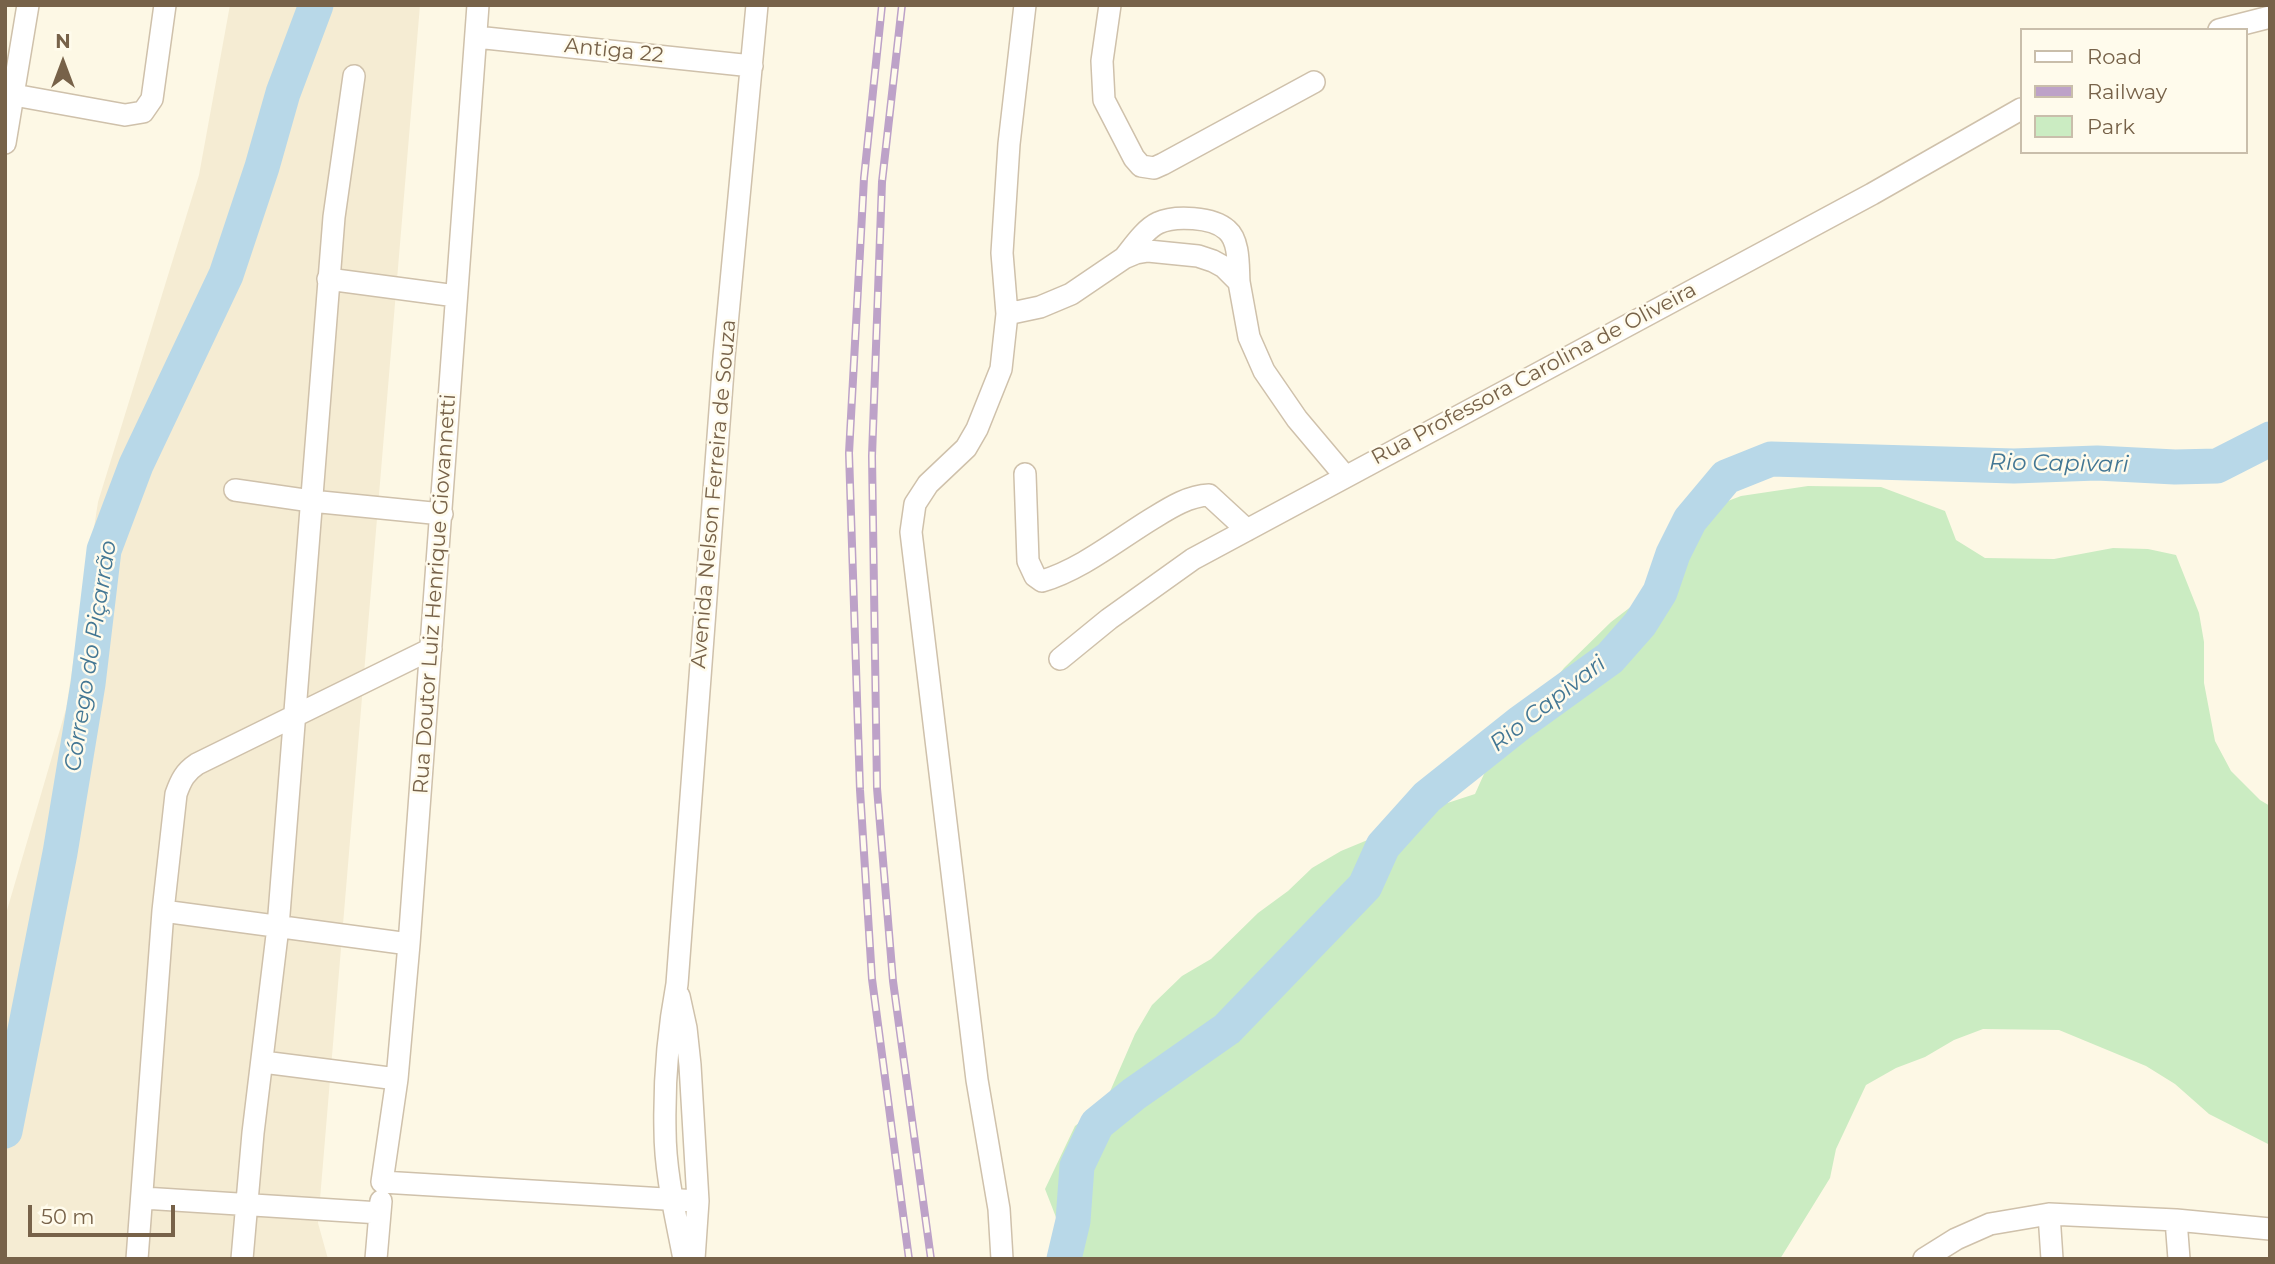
<!DOCTYPE html>
<meta charset="utf-8">
<style>
body{margin:0}
#map{position:relative;width:2275px;height:1264px;overflow:hidden;background:#fdf8e5;font-family:Montserrat,sans-serif}
canvas{display:block}
.frame{position:absolute;inset:0;border:7px solid #776249;pointer-events:none}
.legend{position:absolute;left:2020px;top:28px;width:228px;height:126px;box-sizing:border-box;background:#fffbec;border:2px solid #c9beab;margin:0;padding:9px 12px;list-style:none;font-size:21px;color:#776249}
.legend li{display:flex;align-items:center;gap:14px;height:35px}
.legend b{width:35px;border:2px solid #c9beab}
.north{position:absolute;left:28px;top:28px;width:70px;height:70px;-webkit-text-stroke:5px #fffbec;paint-order:stroke;rotate:0deg;font-size:19px;font-weight:700;line-height:28px;text-align:center;color:#776249}
.north::after{content:'';display:block;margin:auto;width:24px;height:32px;background:#776249;clip-path:polygon(50% 0,100% 100%,50% 72%,0 100%)}
.scale{position:absolute;left:28px;top:1205px;width:147px;height:32px;box-sizing:border-box;border:4px solid #776249;border-top:0;padding-left:9px;font-size:21px;line-height:24px;white-space:nowrap;color:#776249;-webkit-text-stroke:5px #fffbec;paint-order:stroke}
</style>
<div id="map">
<canvas width="2275" height="1264"></canvas>
<div class="frame"></div>
<ul class="legend">
<li><b style="height:9px;background:#fff"></b>Road</li>
<li><b style="height:9px;background:#bda2c8"></b>Railway</li>
<li><b style="height:19px;background:#cbecc2"></b>Park</li>
</ul>
<div class="north">N</div>
<div class="scale">50 m</div>
</div>
<script>
const ctx = document.querySelector('canvas').getContext('2d');
ctx.lineJoin = 'round';
function fill(path, color) {
  ctx.fillStyle = color;
  ctx.fill(path, 'evenodd');
}
function stroke(path, color, width, dash) {
  ctx.strokeStyle = color;
  ctx.lineWidth = width;
  ctx.lineCap = dash ? 'butt' : 'round';
  ctx.setLineDash(dash || []);
  ctx.stroke(path);
}
function write(font, color, halo, rows, align = 'center') {
  ctx.font = font + ' Montserrat,sans-serif';
  ctx.lineWidth = 5;
  ctx.setLineDash([]);
  ctx.textBaseline = 'middle';
  ctx.strokeStyle = halo;
  ctx.fillStyle = color;
  for (const [text, x, y, turn = 0] of rows) {
    ctx.save();
    ctx.translate(x, y);
    ctx.rotate((+turn || 0) * Math.PI / 180);
    ctx.textAlign = isNaN(turn) ? turn : align;
    if (halo) ctx.strokeText(text, 0, 0);
    ctx.fillText(text, 0, 0);
    ctx.restore();
  }
}
fill(new Path2D(`
 M230 5H420L318 1223 328 1259H5V917L66 709 98 502 199 175Z`), '#f5ecd3');
fill(new Path2D(`
 M1808 486 1881 487 1945 511 1956 540 1985 558 2054 559 2113 548 2148 549 2176 555 2199 613 2204 642V683L2215 741 2231 771 2260 800 2270 806V1145L2209 1114 2175 1084 2146 1066 2059 1030 1983 1029 1954 1040 1925 1057 1896 1068 1866 1085 1836 1149 1830 1178 1780 1259H1066L1070 1249 1068 1248 1045 1189 1075 1126 1105 1103 1135 1034 1152 1005 1182 976 1211 959 1258 913 1288 891 1312 868 1341 851 1382 834 1423 811 1475 794 1493 754 1523 725 1541 697 1564 668 1611 622 1641 599 1694 536 1712 507 1741 496Z`), '#cbecc2');
stroke(new Path2D(`
 M5 1131 60 853 88 684 104 550 136 465 226 275 262 167 283 93 316 5
 M1064 1259 1073 1221 1077 1166 1097 1124 1134 1094 1227 1029 1365 886 1383 846 1427 797 1520 723 1610 658 1640 624 1660 592 1673 554 1690 520 1726 477 1771 459 2014 466 2097 463 2175 467 2217 466 2270 439`), '#b8d8e8', 35);
const minor = new Path2D(`
 M478 5 409 944 397 1079 382 1182 698 1201
 M1110 5 1102 61 1104 100 1134 158 1141 166 1154 168 1163 164 1314 82
 M2219 30 2270 17
 M476 37 752 66
 M14 95 125 115 143 112 152 99 165 5
 M5 143 28 5
 M1124 258C1133 247 1145 229 1158 223 1175 215 1213 217 1227 230 1240 241 1238 267 1239 282
 M328 279 456 296
 M1007 314 1040 307 1071 294 1124 258 1136 253 1148 251 1198 256 1213 261 1224 267 1239 282 1249 337 1264 371 1297 419 1345 476
 M1025 474 1028 561 1035 576 1042 581C1080 570 1116 541 1150 520 1168 509 1187 496 1209 495L1247 530
 M235 490 311 501 442 514
 M1060 659 1109 619 1193 559 1872 194 2021 109
 M163 911 409 944
 M679 996 686 1028 690 1065 698 1201 694 1259
 M263 1062 397 1079
 M143 1198 380 1213
 M2049 1214 2052 1259
 M2176 1220 2179 1259
 M137 1259 163 911 176 794C181 780 185 772 197 764L431 649
 M242 1259 253 1133 278 927 334 217 354 76
 M376 1259 381 1201
 M684 1259C676 1217 665 1173 665 1130 664 1081 668 1032 677 984L724 357 757 5
 M1002 1259 999 1209 977 1080 911 532 915 504 928 484 966 448 977 429 1001 369 1007 314 1002 253 1009 144 1025 5
 M1924 1259 1956 1239 1990 1224 2049 1214 2176 1220 2270 1229`);
stroke(minor, '#cfc1ab', 24);
stroke(minor, '#fff', 21);
const rail = new Path2D(`
 M882 5 864 178 849 453 860 790 872 979 909 1259
 M902 5 882 182 872 456 877 788 893 981 931 1259`);
stroke(rail, '#bda2c8', 8);
stroke(rail, '#fffbec', 5, [16]);
write('21px', '#776249', '#fffbec', [
 ["Antiga 22",614,51,6],
 ["Rua Professora Carolina de Oliveira",1534,374,-28],
 ["Avenida Nelson Ferreira de Souza",714,494,-85],
 ["Rua Doutor Luiz Henrique Giovannetti",435,594,-86]
]);
write('italic 23px', '#437794', '#fffbec', [
 ["Rio Capivari",2059,464,1],
 ["Córrego do Piçarrão",91,656,-81],
 ["Rio Capivari",1548,704,-38]
]);
</script>
